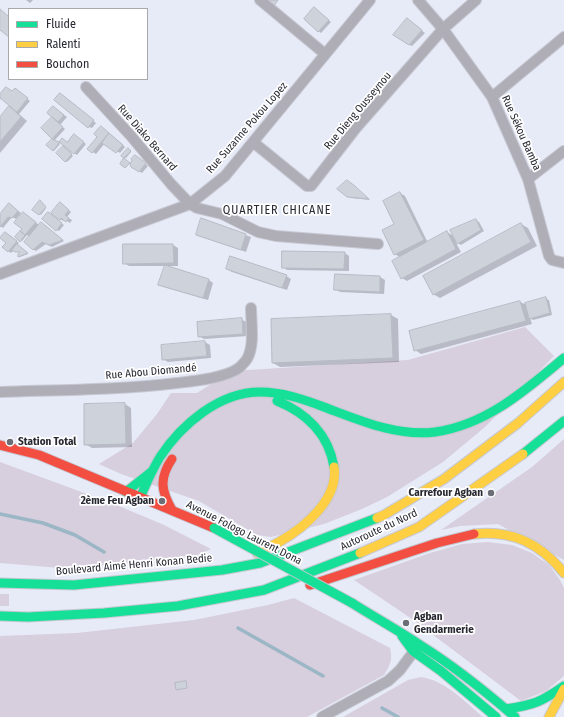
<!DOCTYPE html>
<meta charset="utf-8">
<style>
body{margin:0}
#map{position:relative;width:564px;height:717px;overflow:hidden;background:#e7eaf7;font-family:"Fira Sans Condensed",sans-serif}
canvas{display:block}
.legend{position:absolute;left:8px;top:8px;width:140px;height:72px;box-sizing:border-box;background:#fff;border:1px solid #a9a9ad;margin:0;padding:5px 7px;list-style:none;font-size:12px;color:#282932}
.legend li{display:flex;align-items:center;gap:8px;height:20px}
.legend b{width:20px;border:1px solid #a9a9ad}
</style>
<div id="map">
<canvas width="564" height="717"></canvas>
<ul class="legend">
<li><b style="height:5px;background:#16e098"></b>Fluide</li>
<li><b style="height:5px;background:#ffcf43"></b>Ralenti</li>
<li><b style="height:5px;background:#f24e42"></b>Bouchon</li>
</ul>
</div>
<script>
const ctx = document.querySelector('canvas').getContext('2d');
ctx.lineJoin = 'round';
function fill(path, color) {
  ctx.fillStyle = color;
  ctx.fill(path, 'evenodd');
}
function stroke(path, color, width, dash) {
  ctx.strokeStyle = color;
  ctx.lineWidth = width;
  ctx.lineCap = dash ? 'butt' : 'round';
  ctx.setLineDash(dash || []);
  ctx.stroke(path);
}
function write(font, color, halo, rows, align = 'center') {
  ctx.font = font + ' "Fira Sans Condensed",sans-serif';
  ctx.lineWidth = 3.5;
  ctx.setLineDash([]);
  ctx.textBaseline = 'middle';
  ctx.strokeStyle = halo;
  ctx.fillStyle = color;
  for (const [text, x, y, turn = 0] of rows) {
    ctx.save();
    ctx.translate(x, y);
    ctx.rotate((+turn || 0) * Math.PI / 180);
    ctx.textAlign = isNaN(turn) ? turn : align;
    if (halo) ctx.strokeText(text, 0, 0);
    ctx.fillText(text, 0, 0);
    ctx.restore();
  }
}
fill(new Path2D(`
 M525 327 554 356 485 427 443 462 387 497 362 509 324 524 271 537 257 535 199 501 121 474 99 464 133 443 157 414 171 393H197L232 371 408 360Z
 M564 439V560L498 524 460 526 441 530 532 467Z
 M0 462 114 504 164 525 211 549 197 555 72 569 0 563Z
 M488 542 512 545 532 553 549 565 560 580 564 588V676L546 691 521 701 412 619 354 580 430 553 462 544Z
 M0 594H9V606H0Z
 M294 598 390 648C393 660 390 665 384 675L307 717H0V636L77 633 194 620 268 605Z
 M421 677C446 681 464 701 483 717H343L408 680Z`), '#d7cede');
fill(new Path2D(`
 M26 0H33L30 3Z
 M317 10 331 22 321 33 305 19Z
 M410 21 425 33 412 46 409 45Z
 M18 91 30 101 19 114 27 121 0 153V118L9 108 16 112 17 111 0 96Z
 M60 94 96 123 92 128 89 127Z
 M56 109 67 117 60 125 65 129 54 141 59 143 60 144 54 151 47 145 54 139 42 128 53 117Z
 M102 127 125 147 120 153 105 143 96 154 93 152Z
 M77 137 86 144 77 155 74 153 67 143Z
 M64 148 73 156 67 162 57 153Z
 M128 149 131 152 126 158 122 156Z
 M138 158 148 166 142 173 139 171Z
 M350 183 370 200 351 198 347 196Z
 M400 193 405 196 428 243 447 232 455 237 476 220 479 222 484 231 461 245 455 241 461 252 407 281 402 278 401 258 395 254 396 225Z
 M41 202 46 208 41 215 33 210Z
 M10 204 21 213 16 219 12 217 3 228 0 226V215Z
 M63 205 71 212 67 217 72 220 70 223 64 219 63 221 60 219Z
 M26 215 39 225H44L64 241 52 247 46 244 36 251 33 249 30 237 27 235 22 241 16 237 24 234Z
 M51 215 64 225 59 231 57 230Z
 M202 220 251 237 246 252 197 235Z
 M521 224 528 228 537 246 440 298 433 294Z
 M9 235 19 243 17 245 28 254 20 257 19 256 22 252H17L14 250 11 253 8 251 7 243Z
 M124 245H173L178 248V266H129L124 263Z
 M345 253 349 256V271L287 270 283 267Z
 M227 269 286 276 291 279 287 290 232 272Z
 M336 275 380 277 385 280 384 294 340 292 335 289Z
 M209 280 213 283 208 300 164 287Z
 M546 299 549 300 552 315 533 320 530 318 532 324 421 354 415 350 410 331 520 302 527 305Z
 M391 315 398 319 399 362 280 367 273 363 272 320Z
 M242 320 247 322 248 336 204 339 199 336Z
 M205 342 210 345 211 358 168 362 163 359 162 346Z
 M125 404 131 408 132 447 92 448 85 444Z`), '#0003');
stroke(new Path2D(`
 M0 514 43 523 75 535 104 552
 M238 628 323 676
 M382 708 398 717`), '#9bb6c5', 3.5);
const building = new Path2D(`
 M266 0H278L273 7Z
 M314 7 329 20 318 32 304 19Z
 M0 9 9 17V37L0 30Z
 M407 18 422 30 409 45 393 35Z
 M6 87 12 91 15 88 28 98 17 112 0 98V94Z
 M60 93 94 120 88 128 54 100Z
 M9 106 21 117 0 142V117Z
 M53 106 64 115 58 122 47 113Z
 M52 117 63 127 52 139 41 128Z
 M101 126 109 133 92 153 87 149 97 137 94 134Z
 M109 133 123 145 116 153 102 143Z
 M74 134 84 142 74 154 59 142 62 138 67 142Z
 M52 139 59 142V143L53 151 46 145Z
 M63 146 72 154 65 162 56 153Z
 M128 148 131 151 124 158 121 156Z
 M135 155 146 163 139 172 131 167 130 164 132 160 131 159Z
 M124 158 130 163 125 168 120 164Z
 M347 180 355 186 369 199 347 197 337 189Z
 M400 192 424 240 394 255 382 230 394 224 383 201Z
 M40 200 46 207 39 215 32 210Z
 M60 202 69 210 65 215 69 218 66 222 61 218 60 220 51 213Z
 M9 203 18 211 12 218 8 217 0 227V214Z
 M23 212 36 222 25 235 20 231 22 229 14 223Z
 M48 212 62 223 56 231 42 219Z
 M201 218 246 234 241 250 196 235Z
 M476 219 481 230 457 244 450 230Z
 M41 222 63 240 49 245 42 242 33 250 24 242Z
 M521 223 531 242 433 295 423 276Z
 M20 231 25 235 20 242 15 237Z
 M447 231 456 249 401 279 392 261Z
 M5 232 17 241 8 252 2 247 6 243 0 238Z
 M17 244 28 253 18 257V254L20 252H15L12 250Z
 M123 244H173L174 263 123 264Z
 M282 251 345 252 344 269 282 268Z
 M230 256 287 275 282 288 226 269Z
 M165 265 209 279 203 298 158 285Z
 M335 274 380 276V292L334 290Z
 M546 297 550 313 529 319 525 303Z
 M520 301 526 321 414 351 409 331Z
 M391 314 393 358 272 363 271 319Z
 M242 318 243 334 198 337 197 322Z
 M205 341 207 356 162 360 161 345Z
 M125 403 126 444 84 445V404Z
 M186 681 187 688 176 690 175 683Z`);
fill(building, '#ced2db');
stroke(building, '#b6bbc4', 1);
const street = new Path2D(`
 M260 0 325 54
 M418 0 443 29 492 97 528 179 549 256 552 260 564 263
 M86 87 131 136 171 184 190 204 197 208 222 214 258 232 276 236 378 244
 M492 97 564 37
 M253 142 307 186H311L356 128 443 29 476 0
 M528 179 564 151
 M0 274 190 204 225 176 370 0
 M0 392C59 390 118 390 177 383 194 381 225 378 239 368 241 366 245 362 247 359 255 345 251 323 251 308
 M322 717 388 681 400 670 417 647`);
const fast = new Path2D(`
 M277 401C307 413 329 435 334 467
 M523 454 564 421
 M126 492 151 472
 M140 498C146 484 152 470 160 457 181 425 219 392 260 392 282 392 303 399 324 407 359 420 397 437 435 432 486 425 526 390 564 358
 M0 583 74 585 222 570 260 563 377 518
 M352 603C374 617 398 630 420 645 454 666 485 691 515 717
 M0 616 28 617 104 613 178 606 264 590 360 553
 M402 636 413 651 441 671 496 717
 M506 709C534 705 541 702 564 686`);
const slow = new Path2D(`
 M377 518 384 515 444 479 518 423 564 382
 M474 534C512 530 540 543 564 573
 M257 553C264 549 272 546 279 542 304 528 339 499 334 467
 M360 553 419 527 523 454
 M549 717 564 689`);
const jam = new Path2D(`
 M0 445 39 455 214 528
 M172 459C159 478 161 491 172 510
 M310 585 437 543 474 534`);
stroke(street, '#c6c8d2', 12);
stroke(fast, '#c6c8d2', 11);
stroke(slow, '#c6c8d2', 11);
stroke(jam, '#c6c8d2', 11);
stroke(street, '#afaeb6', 10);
stroke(fast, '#16e098', 9);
stroke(slow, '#ffcf43', 9);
stroke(jam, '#f24e42', 9);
const fastBridge = new Path2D(`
 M214 528 352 603`);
stroke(fastBridge, '#c6c8d2', 11, []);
stroke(fastBridge, '#16e098', 9);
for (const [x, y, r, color] of [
 [10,442,4,"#6b6d77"],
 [491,493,4,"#6b6d77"],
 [162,501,4,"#6b6d77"],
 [406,623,4,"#6b6d77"]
]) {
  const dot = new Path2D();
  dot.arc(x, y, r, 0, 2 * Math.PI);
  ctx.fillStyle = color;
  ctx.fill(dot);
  stroke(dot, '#fff', 1.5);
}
write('11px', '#282932', '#fff', [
 ["Rue Dieng Ousseynou",358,111,-50],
 ["Rue Suzanne Pokou Lopez",247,128,-49],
 ["Rue Sékou Bamba",521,133,66],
 ["Rue Diako Bernard",147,138,49],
 ["Rue Abou Diomandé",151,372,-5],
 ["Autoroute du Nord",379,530,-25],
 ["Avenue Fologo Laurent Dona",244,533,27],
 ["Boulevard Aimé Henri Konan Bedie",134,565,-5]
]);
write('bold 11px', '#282932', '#fff', [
 ["Station Total",18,442],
 ["Carrefour Agban",483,493,"right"],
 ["2ème Feu Agban",154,501,"right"],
 ["Agban",414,617],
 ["Gendarmerie",414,630]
], 'left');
ctx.letterSpacing = '1px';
write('12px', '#282932', '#fff', [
 ["QUARTIER CHICANE",277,211]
]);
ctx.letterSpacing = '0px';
</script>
